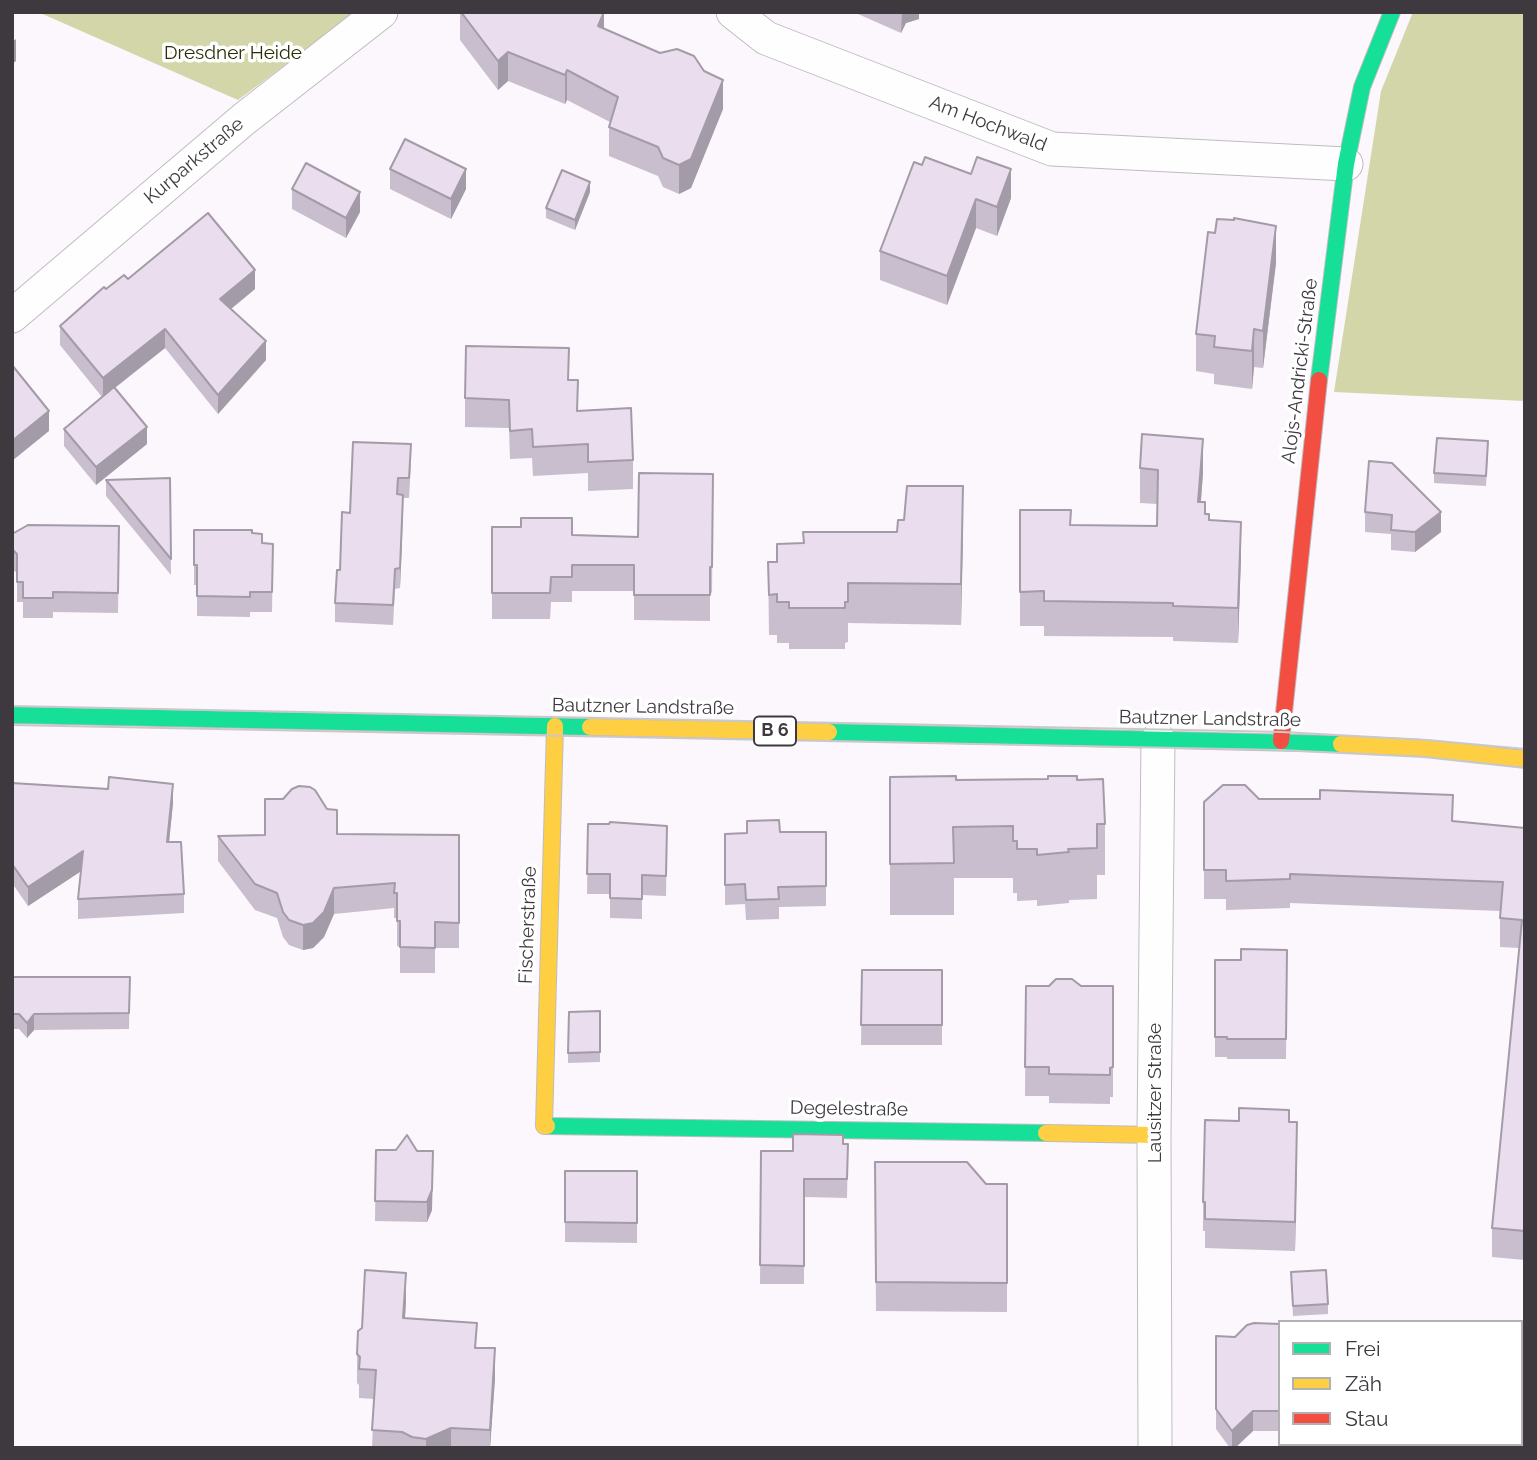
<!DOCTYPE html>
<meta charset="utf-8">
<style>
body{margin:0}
#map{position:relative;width:1537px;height:1460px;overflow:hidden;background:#fbf7fc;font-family:Raleway,sans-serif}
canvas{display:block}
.frame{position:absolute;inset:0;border:14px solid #3d393f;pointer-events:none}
.legend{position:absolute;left:1278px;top:1320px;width:245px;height:126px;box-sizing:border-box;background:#fff;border:2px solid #b1b0b2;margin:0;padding:9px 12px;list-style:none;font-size:21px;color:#3d393f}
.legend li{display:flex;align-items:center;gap:14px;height:35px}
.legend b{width:35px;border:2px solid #b1b0b2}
</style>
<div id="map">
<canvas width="1537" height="1460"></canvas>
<div class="frame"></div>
<ul class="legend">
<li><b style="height:9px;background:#16e098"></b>Frei</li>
<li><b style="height:9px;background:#ffcf43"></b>Zäh</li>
<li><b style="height:9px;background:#f24e42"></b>Stau</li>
</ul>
</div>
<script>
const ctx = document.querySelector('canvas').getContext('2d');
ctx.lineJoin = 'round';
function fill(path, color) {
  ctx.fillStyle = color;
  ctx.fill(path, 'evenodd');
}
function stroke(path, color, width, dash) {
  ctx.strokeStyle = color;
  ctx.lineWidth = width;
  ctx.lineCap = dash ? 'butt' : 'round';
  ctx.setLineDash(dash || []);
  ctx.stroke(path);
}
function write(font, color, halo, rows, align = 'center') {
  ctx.font = font + ' Raleway,sans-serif';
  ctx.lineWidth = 7;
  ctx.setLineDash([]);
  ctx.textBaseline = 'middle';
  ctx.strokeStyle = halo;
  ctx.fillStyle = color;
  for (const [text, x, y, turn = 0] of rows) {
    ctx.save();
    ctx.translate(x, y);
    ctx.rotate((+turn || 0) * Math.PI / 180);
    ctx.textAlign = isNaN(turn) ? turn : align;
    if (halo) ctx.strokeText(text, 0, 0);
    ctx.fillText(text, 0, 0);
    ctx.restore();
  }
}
fill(new Path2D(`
 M38 12H356L238 100Z
 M1413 12H1525V401L1334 392 1381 91Z`), '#d2d6a8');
const street = new Path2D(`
 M733 12 766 38 1052 149 1346 164
 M12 316 244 119 381 12
 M1155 1448 1154 1135 1158 739`);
const fast = new Path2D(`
 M1319 380 1346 164 1362 87 1392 12
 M12 715 590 727
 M829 732 1341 744
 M547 1126 1046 1133`);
const slow = new Path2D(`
 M590 727 829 732
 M1341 744 1424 748 1525 759
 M547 1126H544L555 726
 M1046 1133 1154 1135`);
const jam = new Path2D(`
 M1281 741 1319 380`);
stroke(street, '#bfbcc0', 35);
stroke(fast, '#bfbcc0', 18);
stroke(slow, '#bfbcc0', 18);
stroke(jam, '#bfbcc0', 18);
stroke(street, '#fefeff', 33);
stroke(fast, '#16e098', 16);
stroke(slow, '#ffcf43', 16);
stroke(jam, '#f24e42', 16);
stroke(new Path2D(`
 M12 706 1282 732 1427 740 1525 749
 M12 725 1280 750 1424 757 1525 768`), '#cac8ca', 2);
fill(new Path2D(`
 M460 12H604V28L723 109 691 188 679 194 663 187 658 176 609 156V127L610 122 567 100 565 104 508 81 498 90 460 40Z
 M858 12H919V19L906 23 901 33 858 14Z
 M914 162 1011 198 997 236 976 228 947 305 880 280V251Z
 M390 169 466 189 451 219 390 189Z
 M292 189 360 212 346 238 292 209Z
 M590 192 575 230 546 218V208Z
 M1276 263 1263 368 1254 367 1252 389 1214 384V374L1196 371V334Z
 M128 279 255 289 231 309 266 360 218 414 165 348 115 388 147 444 96 485 64 446V429L102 397 60 345V326L106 289Z
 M568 380 578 411 633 460V489L588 491V473L533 476 532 458 510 459 509 428 465 427V398Z
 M1488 452 1486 486 1434 483V473Z
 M1369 461 1441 532 1415 552 1391 550V534L1365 532V512Z
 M411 464 409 498H403L400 588 395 589 393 625 335 622V603L350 513Z
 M1140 468 1203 473 1201 502 1205 514 1209 520 1241 556 1238 643 1173 641V637L1044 636V626H1020V510L1071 525 1157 526V504L1140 503Z
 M713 474 712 593 710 592V621L634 620V591H572V602H551L550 619H492V527L572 535 638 537Z
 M170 478 171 575 106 496V480Z
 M119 526 118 613 53 612V618H23V602H17V573L12 569V534Z
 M963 527 961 625 848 623V642L845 643V649H789V643H777V635H769L768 562H777L897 532Z
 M194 530 252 533 262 543 273 544 272 612H250V617L197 616V585H194Z
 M890 777 956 780 1048 779 1077 780 1105 824V875H1097V899L1069 900V903L1037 906V900L1017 901V893H1013V878H954V915H890Z
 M12 783 173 803 169 842 184 894V913L78 919V899L81 871 28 906 12 883Z
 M1259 799 1453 821 1525 828V1260L1492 1257V1228L1519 948 1500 947V911L1290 903V908L1226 910V899H1204V802Z
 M588 824 667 826 666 896 642 895V919L610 918V894H587Z
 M780 832H826V906L779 907V919L746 920 745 904 725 905V834Z
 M337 834 459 835V948H435V973H400V947L397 946V918H394V908L334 914 324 937 313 948 303 950 289 945 283 937 277 918 255 910 218 861V836Z
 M1287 950 1286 1059H1227V1057H1215V960H1241Z
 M862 970H942V1045H861Z
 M130 977 129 1029 34 1030 27 1038 19 1029H12V979Z
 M1026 986H1113V1097H1110V1104L1049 1103V1096H1025Z
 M600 1011V1062L568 1063V1053Z
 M1289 1122 1297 1151 1295 1251 1205 1248V1231H1203V1202Z
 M843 1144H848L847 1198 804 1197V1284H760L761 1151H793Z
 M376 1150 417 1151 432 1210 427 1222 375 1221Z
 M875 1162 986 1184H1007V1312L876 1311Z
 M565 1171H637V1243L565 1242Z
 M1291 1272 1328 1304V1314L1293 1316Z
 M406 1302 405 1318 477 1348 495 1378 490 1448H372L374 1399 359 1398V1385L357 1383V1354Z
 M1280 1324V1431H1253L1235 1448H1230L1216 1429V1336L1235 1337Z`), '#c8becd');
fill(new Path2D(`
 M604 12V41L598 27Z
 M902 12H919V19L906 23 901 33Z
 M16 39V61L12 64V42Z
 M508 52V81L498 90V61Z
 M567 70V100L565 104V75Z
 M723 80V109L691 188 679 194V165Z
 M466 169V189L451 219V199Z
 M1011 169V198L997 236V207Z
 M590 182V192L575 230V220Z
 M360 192V212L346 238V218Z
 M976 199V228L947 305V276Z
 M1276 226V263L1263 368V331Z
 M255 270V289L220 318V299Z
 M165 329V348L103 397V378Z
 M1254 329V367L1252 389V351Z
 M266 341V360L218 414V395Z
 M49 411V431L12 461V441Z
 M147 427V444L96 485V467Z
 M1203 439V473L1198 536V502Z
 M963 486V527L961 625V584Z
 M403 495V515L400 588V568Z
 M1441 512V532L1415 552V532Z
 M1241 522V556L1238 643V608Z
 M173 784V803L167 862V842Z
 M83 851V870L28 906V887Z
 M334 888V914L324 937 313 948 303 950V925Z
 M34 1014V1030L27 1038V1023Z
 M1297 1122V1151L1295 1251V1222Z
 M433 1171 432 1210 427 1222V1202Z
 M406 1273V1302L403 1347V1318Z
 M495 1348V1378L490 1448V1430Z
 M1253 1411V1431L1235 1448H1232V1431Z
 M451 1428V1448H426V1439Z`), '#a39ba7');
const building = new Path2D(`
 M461 12H604L598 26 660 53 677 49 694 56 704 71 723 80 691 159 679 165 663 158 658 147 609 127 618 97 567 70 565 75 508 52 498 61Z
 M405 139 466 169 451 199 390 169Z
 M925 157 971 174 977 157 1011 169 997 207 976 199 947 276 880 251 914 162 922 165Z
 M306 163 360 192 346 218 292 189Z
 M562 170 590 182 575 220 546 208Z
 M208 213 255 270 220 299 266 341 218 395 165 329 103 378 60 326 104 287 106 289 124 275 128 279Z
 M1234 218 1276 226 1263 331 1254 329 1252 351 1214 347 1215 336 1196 334 1208 232 1215 233 1217 219 1234 220Z
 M466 346 569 348 568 380H578L577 411 631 408 633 460 588 462V444L533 447 532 429 510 431 509 400 465 398Z
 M12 365 49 411 12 441Z
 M114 387 147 427 96 467 64 429Z
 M1142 434 1203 439 1198 502H1205V514H1209V520L1241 522 1238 608 1173 606V603L1044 601V591L1020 592V510H1071L1070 525 1157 526 1158 470 1140 468Z
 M1437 438 1488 441 1486 476 1434 473Z
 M353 442 411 444 409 478H398L397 494 403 495 400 568 395 569 393 605 335 603 337 570H340L342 512 350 513Z
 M1369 461 1392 463 1441 512 1415 532 1391 530 1392 515 1365 512Z
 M639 473 713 474 712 567H710V595H634V565H572V577H551L550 593H492V527H521V518H572V535L638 537Z
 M170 478 171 559 106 480Z
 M907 486H963L961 584 848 583V602H845V608H789V602H777V594L769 595 768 562H777V544L804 543 803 532H897L898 520H904Z
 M28 525 119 526 118 593 53 592V598H23V582H17V554L12 549V534Z
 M194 530H252V533L262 534V543L273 544 272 592H250V597L197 596V565H194Z
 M956 776V780L1048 779V776H1077V780L1103 779 1105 824H1097V848L1068 849 1069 852 1037 855V849H1017V841H1013V826L953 827 954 863 890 864V777Z
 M109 777 173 784 167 842H181L184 894 78 899 83 851 28 887 12 864V783L108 789Z
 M1223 785H1245L1259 799H1320V790L1453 795 1452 821 1525 828V1231L1492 1228 1522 920 1500 918 1503 882 1290 874V879L1226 881V870H1204V802Z
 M299 786 310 787 315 790 327 809 337 810V834L459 835V923L435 922V948L400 947V921H397V893H394L395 883 334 888 324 912 313 923 303 925 289 920 283 912 277 893 255 884 218 836 265 835V799H283L292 789Z
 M779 820 780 832H826V886L778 887 779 899 746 900 745 884 725 885V834L747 833V821Z
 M610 822 667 826 666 876 642 875V899L610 898V874H587L588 824H609Z
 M1241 949 1287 950 1286 1039H1227V1037H1215V960H1241Z
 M862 970H942V1025H861Z
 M13 977H130L129 1013 34 1014 27 1023 19 1014H12Z
 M1056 979H1072L1081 986H1113V1067L1110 1068V1075L1049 1074V1067H1025L1026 986H1049Z
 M600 1011V1052L568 1053 569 1012Z
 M1239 1108 1289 1110V1122H1297L1295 1222 1205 1219V1202H1203L1205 1120 1239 1121Z
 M793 1134 843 1135V1144H848L847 1179H804V1266L760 1265 761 1151H793Z
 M407 1135 417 1151H433L432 1190 427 1202 375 1201 376 1150H396Z
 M875 1162H967L986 1184H1007V1283L876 1282Z
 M565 1171H637V1223L565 1222Z
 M365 1270 406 1273 403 1318 477 1323 475 1348H495L490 1430 451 1428 426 1439 412 1437 402 1432 372 1430 376 1370 359 1369 360 1357 357 1354 358 1331 362 1328Z
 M1326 1270 1328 1304 1293 1306 1291 1272Z
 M1254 1323 1280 1324V1411H1253L1232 1431 1216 1409V1336L1235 1337 1247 1325Z`);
fill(building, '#e9ddee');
stroke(building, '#a39ba7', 2);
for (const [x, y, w] of [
 [775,731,42]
]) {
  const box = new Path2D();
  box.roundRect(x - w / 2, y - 14.5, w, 29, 5);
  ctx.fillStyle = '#fff';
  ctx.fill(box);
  stroke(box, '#3d393f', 2);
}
write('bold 18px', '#3d393f', null, [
 ["B 6",775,731]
]);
write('19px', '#2a2e07', '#fff', [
 ["Dresdner Heide",233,53]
]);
write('19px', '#3d393f', '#fff', [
 ["Am Hochwald",988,124,21],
 ["Kurparkstraße",194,161,-40],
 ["Alojs-Andricki-Straße",1300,371,-83],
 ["Bautzner Landstraße",643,707,1],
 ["Bautzner Landstraße",1210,719,1],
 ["Fischerstraße",528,925,-88],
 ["Lausitzer Straße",1155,1093,-90],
 ["Degelestraße",849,1109,1]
]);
</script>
